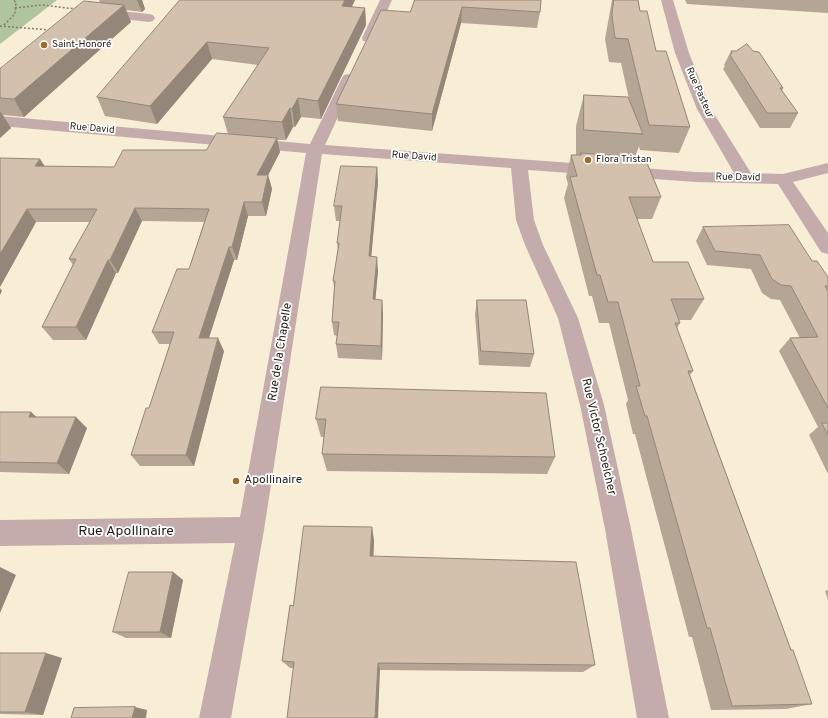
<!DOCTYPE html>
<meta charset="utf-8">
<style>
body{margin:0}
canvas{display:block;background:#f8edd5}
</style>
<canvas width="828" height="718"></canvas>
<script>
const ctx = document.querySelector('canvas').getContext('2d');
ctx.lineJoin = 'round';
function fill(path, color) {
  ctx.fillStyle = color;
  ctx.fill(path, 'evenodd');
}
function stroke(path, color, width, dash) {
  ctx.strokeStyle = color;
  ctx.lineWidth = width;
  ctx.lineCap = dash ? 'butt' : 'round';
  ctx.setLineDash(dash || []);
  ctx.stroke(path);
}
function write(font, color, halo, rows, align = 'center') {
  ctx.font = font + ' Overpass,sans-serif';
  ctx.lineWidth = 3.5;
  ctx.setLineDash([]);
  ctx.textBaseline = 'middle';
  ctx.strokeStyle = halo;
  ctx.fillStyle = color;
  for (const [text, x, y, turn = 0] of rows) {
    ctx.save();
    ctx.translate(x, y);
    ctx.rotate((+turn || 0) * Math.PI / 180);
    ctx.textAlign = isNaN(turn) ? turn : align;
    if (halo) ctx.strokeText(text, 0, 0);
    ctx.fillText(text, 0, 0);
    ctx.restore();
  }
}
fill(new Path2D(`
 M0 0H57L0 44Z`), '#b1c4a0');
stroke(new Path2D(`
 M15 8 42 5 76 9
 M4 25 15 14 16 2 13 0
 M0 26 50 30`), '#837c6c', 1.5, [2, 2]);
fill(new Path2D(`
 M380 0H392L373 41H363L362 38Z
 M661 0H673L689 53 711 109 751 173 783 174 828 163V173L793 182 828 233V254L821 252 778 184 696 182 528 170 534 220 543 245 578 318 604 405 631 529 669 718H637L605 529 580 405 558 318 525 245 516 220 511 168 322 154 264 530 231 718H199L235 543 0 546V520L240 517 306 153 0 126V116L310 144 342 78 344 75 349 74 354 75 356 78 325 145 696 172 734 173 697 109 675 53Z
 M100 9 149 14 153 15 155 18 153 21 149 22 96 16 94 13 96 10Z`), '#c5acac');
fill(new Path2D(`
 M99 0H142L145 9 142 12 126 10 131 22 24 117 3 115 11 128 0 138V69L100 3Z
 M180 0H355L352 7 365 8 366 25 321 119 301 117 295 127H293L286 140H277L280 152 268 175 272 189 266 216H248L237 260H234L209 338 224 351 194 466H140L131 455 149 408 170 344H159L152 332 189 269 204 222 142 221 118 273H116L86 340H53L42 327 73 265 69 259 90 222H36L0 287 40 159 44 166 114 167 206 150 228 134 223 117 258 65 212 59 157 124 105 116 97 97Z
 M415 0 540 12 537 28 461 23 432 131 338 121 336 104 410 12Z
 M612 0H638L640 11 656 51 690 127 679 153 640 150 639 146 635 157 661 197 652 219H637L653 262 704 299 691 320H679L680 323 677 328 693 371 690 375 791 650 812 704 786 709 711 710 692 637H689L635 434H633L626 404 628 400 609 323H599L592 296H589L564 198 568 184 566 177 571 155H576V126L584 95 629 99 621 63 609 62 605 39Z
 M685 0H828V13L687 4Z
 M731 51H753L783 88 782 91 798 113 790 128H760L723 69 725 66 724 65Z
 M377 167 378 182 371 256 378 271 375 300H382L383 314 382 360 338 358 336 344 337 336 334 335 332 322 334 287 333 281 338 251 337 243 340 221H336L334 206Z
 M703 227 812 261 828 277V474L809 435 818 427 779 351 790 338H800L780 300 771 299 762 293 751 269 707 265 696 241Z
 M477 300 534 354 530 367 479 365 475 314Z
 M321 387 555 457 547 474 327 471 322 454 324 437H321L316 419Z
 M0 412H31L36 417 87 428 69 474 0 472Z
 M372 527 374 541 373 556 595 665 583 672 380 670 290 668 282 661 293 606Z
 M173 572 183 580 171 638H126L113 632Z
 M828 590V600L825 591Z
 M0 653 62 658 43 715 0 714Z`), '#b5a595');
fill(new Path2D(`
 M137 0H142L145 9 142 12Z
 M345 0H355L343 23 342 6Z
 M124 5 131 22 24 117 14 99Z
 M462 7 461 23 432 131V114Z
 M365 8 366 25 321 119 318 101Z
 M207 42 212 59 157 124 150 106Z
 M298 98 301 117 295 127 292 109Z
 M290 108 293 127 286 140 282 122Z
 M0 111 11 128 0 138Z
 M277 138 280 152 261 189 257 175Z
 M40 159 49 173 35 166Z
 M377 167 378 182 370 271 369 256Z
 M268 175 272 189 266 216 262 202Z
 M244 202 248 216 237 260 232 247Z
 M135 208 142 221 118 273 110 260Z
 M27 209 36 222 0 287V254Z
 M229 247 234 260 205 350 199 338Z
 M377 257 378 271 374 314 373 299Z
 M108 260 116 273 86 340 76 327Z
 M0 288 2 291 0 295Z
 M382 300 383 314 382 360 381 346Z
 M218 338 224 351 194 466 186 455Z
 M31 412 43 423 29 417Z
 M76 417 87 428 69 474 57 463Z
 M372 527 374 541 373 568 370 556Z
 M0 567 16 575 0 613Z
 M173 572 183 580 171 638 160 632Z
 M46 653 62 658 43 715 25 712Z
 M378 663 380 670 378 718H375Z
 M135 707 147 710 146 718H132Z`), '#948679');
const building = new Path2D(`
 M180 0H345L342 6 365 8 318 101 298 98 292 109 290 108 282 122 223 117 269 48 207 42 150 106 97 97Z
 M415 0H541L540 12 462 7 432 114 336 104 381 10 410 12Z
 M614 0H638L640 11H647L656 51H666L690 127 649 125 628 39 615 38 612 15Z
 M84 1 124 5 14 99 0 98V69Z
 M747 44 753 51 759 52 783 88H780L798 113H767L730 55 732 53 731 51H736Z
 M584 95 628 97 643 134 584 130Z
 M217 133 277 138 257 175H268L262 202H244L232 247H229L199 338H218L186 455H131L146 408H149L174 332H152L177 269H189L209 209 135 208 110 260H108L76 327H42L76 259H69L97 209H27L0 254V158L40 159 35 166 114 167 123 150H206Z
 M581 153 645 158 661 197H629L653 262H688L704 299H671L680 323H675L693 371H688L791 650H793L812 704 732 706 710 628H707L647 416H645L636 386H640L618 302H608L600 275H597L570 177 577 176 571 155H581Z
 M341 166 377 167 369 256 377 257 373 299 382 300 381 346 336 344 339 322H332L335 281H333L339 243H337L342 206H334Z
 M789 225 812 261H817L828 277V286H825L828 291V408L790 338 818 337 791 286 781 285 772 279 760 255 715 251 703 227Z
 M477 300H526L534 354 481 351Z
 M321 387 546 393 555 457 322 454 326 419H316Z
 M0 412H31L29 417H76L57 463 0 462Z
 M822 423H828V434Z
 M304 526 372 527 370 556 576 562 595 665 378 663 375 718H287L294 662 282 661 290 605 293 606Z
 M129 572H173L160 632H113Z
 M0 653H46L25 712H0Z
 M135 707 132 718H71L74 708Z`);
fill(building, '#d3c0ad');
stroke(building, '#948679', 1);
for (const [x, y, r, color] of [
 [44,45,4,"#a16a26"],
 [588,160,4,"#a16a26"],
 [236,481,4,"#a16a26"]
]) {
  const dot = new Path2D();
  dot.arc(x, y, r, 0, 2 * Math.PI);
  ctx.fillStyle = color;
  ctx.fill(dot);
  stroke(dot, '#fff', 1.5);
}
write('10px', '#201c13', '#fff', [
 ["Saint-Honoré",52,45],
 ["Flora Tristan",596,160]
], 'left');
write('10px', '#201c13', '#fff', [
 ["Rue Pasteur",699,93,66],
 ["Rue David",92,129,5],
 ["Rue David",414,157,4],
 ["Rue David",738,178,1]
]);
write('12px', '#201c13', '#fff', [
 ["Rue de la Chapelle",281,352,-81],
 ["Rue Victor Schoelcher",598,437,77]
]);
write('12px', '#201c13', '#fff', [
 ["Apollinaire",244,481]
], 'left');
write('14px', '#201c13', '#fff', [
 ["Rue Apollinaire",126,532]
]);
</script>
